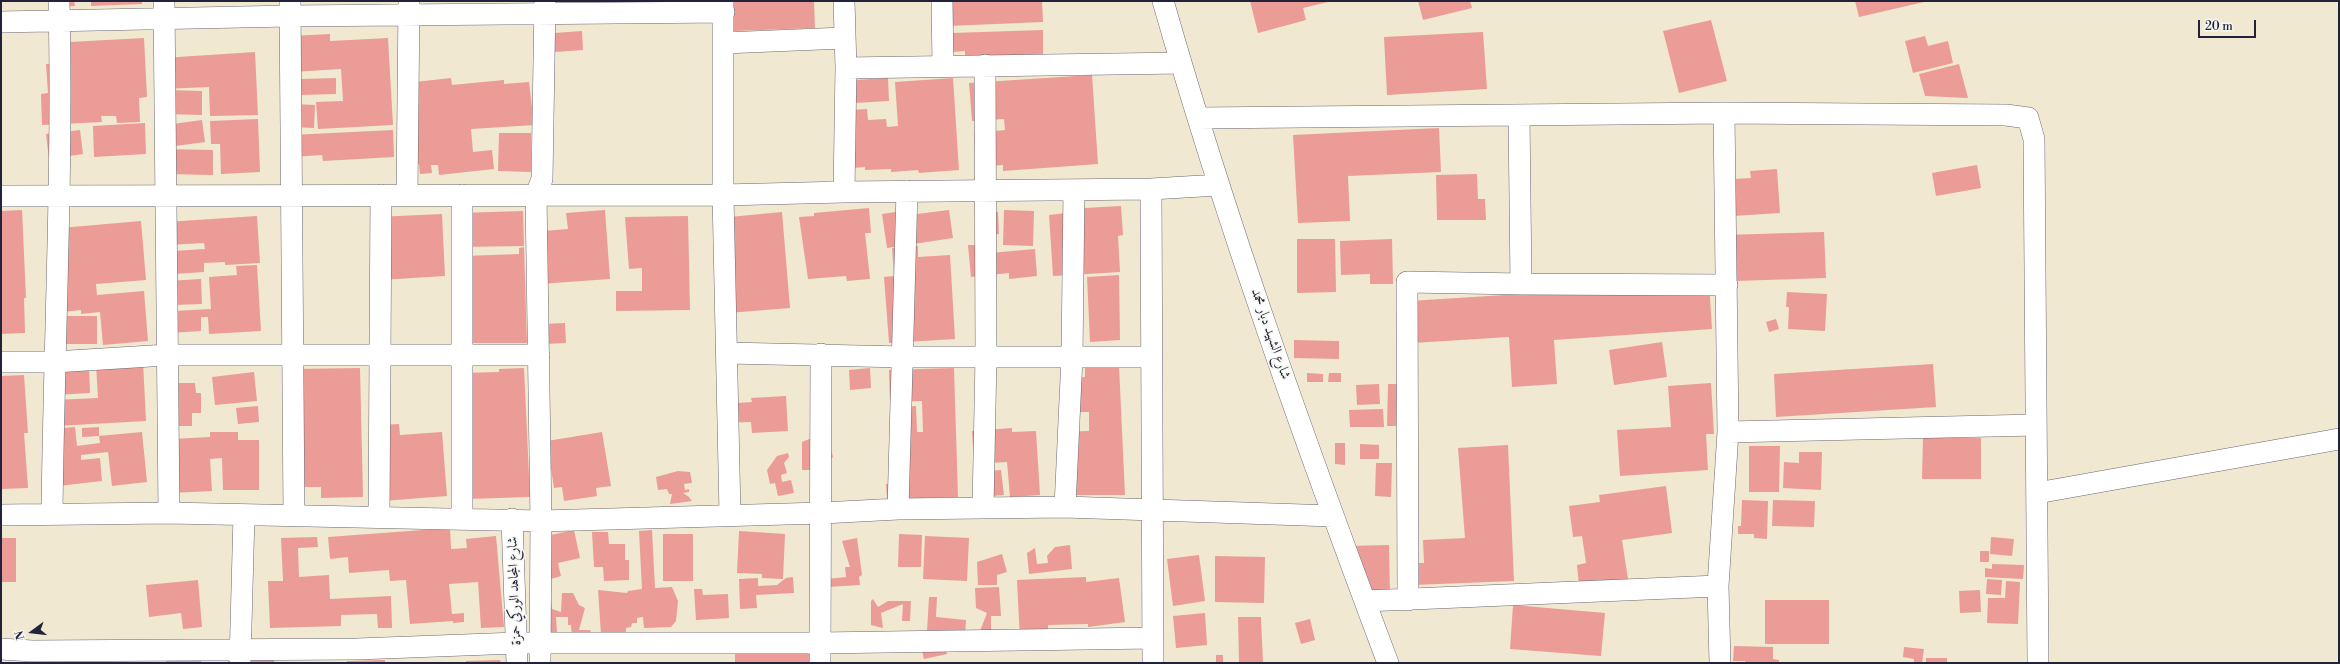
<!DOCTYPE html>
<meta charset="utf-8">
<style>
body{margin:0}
#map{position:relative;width:2340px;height:664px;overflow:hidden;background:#f0e8d1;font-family:"Libre Bodoni",serif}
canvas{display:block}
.frame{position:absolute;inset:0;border:2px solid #22223b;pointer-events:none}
.north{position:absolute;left:12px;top:612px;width:40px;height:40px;-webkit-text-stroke:3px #f6f6f2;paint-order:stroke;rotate:255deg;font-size:11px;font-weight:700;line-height:16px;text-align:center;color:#22223b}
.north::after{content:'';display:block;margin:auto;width:14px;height:18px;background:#22223b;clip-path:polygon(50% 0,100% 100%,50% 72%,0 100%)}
.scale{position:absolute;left:2198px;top:20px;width:58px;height:18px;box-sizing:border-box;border:2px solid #22223b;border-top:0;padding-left:5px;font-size:12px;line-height:14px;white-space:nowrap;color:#22223b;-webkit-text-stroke:3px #f6f6f2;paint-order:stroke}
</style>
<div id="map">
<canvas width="2340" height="664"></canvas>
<div class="frame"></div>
<div class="north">N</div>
<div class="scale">20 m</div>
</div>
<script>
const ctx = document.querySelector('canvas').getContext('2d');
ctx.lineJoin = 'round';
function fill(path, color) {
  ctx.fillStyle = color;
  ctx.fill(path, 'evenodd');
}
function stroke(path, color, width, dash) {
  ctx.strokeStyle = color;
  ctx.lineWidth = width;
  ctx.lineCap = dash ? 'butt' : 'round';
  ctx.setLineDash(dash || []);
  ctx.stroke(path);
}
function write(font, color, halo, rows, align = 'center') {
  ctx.font = font + ' "Libre Bodoni",Amiri,serif';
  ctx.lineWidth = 3.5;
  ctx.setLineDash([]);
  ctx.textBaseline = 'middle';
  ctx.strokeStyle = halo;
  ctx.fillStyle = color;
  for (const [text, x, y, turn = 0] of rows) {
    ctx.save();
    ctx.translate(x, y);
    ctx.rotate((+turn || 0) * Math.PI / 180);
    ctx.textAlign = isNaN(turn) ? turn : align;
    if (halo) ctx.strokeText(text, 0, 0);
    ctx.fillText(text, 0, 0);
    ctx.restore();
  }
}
fill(new Path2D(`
 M50 1H74L75 6 51 8Z
 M91 1H142V4L91 6Z
 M716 1H814L815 28 734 31 733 17Z
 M944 1H1042L1043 22 948 26Z
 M1250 1H1328V2L1303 8 1306 20 1258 33Z
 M1418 1H1470L1472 8 1423 20Z
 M1855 1H1923L1924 2 1859 17Z
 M1711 20 1727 81 1679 93 1663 31Z
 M1043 30V56L965 58V51L953 52 952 33Z
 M582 31 583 50 555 52 554 33Z
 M1483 32 1487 89 1387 95 1384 37Z
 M330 34V41L388 38 393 125 318 129 316 102 343 101 341 69 293 72 291 36Z
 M1925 36 1928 46 1948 41 1953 63 1913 73 1905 41Z
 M144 38 147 97 139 98 140 122 117 123 116 116H101L102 122 42 125 41 94 48 93 46 64H52L51 43Z
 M255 52 258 115 210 116 209 87 164 89 163 58Z
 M1959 64 1968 98 1925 96 1919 74Z
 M1092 75 1098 164 1003 171V165L976 167 974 133 1005 130 1004 119 972 121 969 83Z
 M336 78V94L301 95V79Z
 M451 78 452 85 504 80V84L529 82 534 125 471 129 473 152 492 150 494 169 439 175 438 165H431L432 173 420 174 419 164 411 165 406 83Z
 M888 78 889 101 838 104 837 81Z
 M953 78 959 170 919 173 918 170 891 172V169L865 170V167L839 169 835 111 867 109 868 120 886 119 887 127 898 126 895 82Z
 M167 90 202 91V115L166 114Z
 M293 104 315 105 314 128 293 127Z
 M258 119 260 172 221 174 220 144H211L210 121Z
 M202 120 205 142 168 147 165 125Z
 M145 123 146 154 94 157 93 126Z
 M1439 128 1441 172 1348 176 1350 221 1298 223 1293 135Z
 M80 130 83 154 49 159 46 134Z
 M393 130 394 157 323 161 322 155 292 157 291 135Z
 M499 133H531V172L498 171Z
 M165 149 213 150V175L164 174Z
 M1977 165 1981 188 1936 196 1932 173Z
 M1777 169 1780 213 1733 216 1718 180 1751 178 1750 171Z
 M1477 174 1478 199H1485L1486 220H1437L1436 175Z
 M1121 206 1123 235 1118 236 1120 272 1053 276 1049 215 1066 213V209Z
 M869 208 871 233H865L870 279 847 281 846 276 808 279 799 217 814 216V213Z
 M916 209 917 214 949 210 953 238 887 248 882 214Z
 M22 210 26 298H24L25 333 1 334V211Z
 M605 210 610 279 539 284 543 231 568 229 566 213Z
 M1004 210 1034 211 1033 246 1003 245Z
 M523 211 524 246 460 247 459 213Z
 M782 212 790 308 728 313 719 218Z
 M998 212 999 234 989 235 990 253 1035 249 1037 276 1009 279V273L971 277 968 245H978L976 214Z
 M442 214 445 276 380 280 376 217Z
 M257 216 260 263 225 265V262L204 263V272L160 275 158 252 205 249 204 243 168 245 166 222Z
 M688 216 690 310 616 311V291H642V268L629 269 625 217Z
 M141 221 146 280 96 284 97 295 144 291 148 341 103 345 100 312 81 314V310L54 313 49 229Z
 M1824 232 1826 278 1735 281 1724 235Z
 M1297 239H1335L1336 292 1297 293Z
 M1392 239 1393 284H1370V274L1341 275 1340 241Z
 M918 246V257L950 255 955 339 889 343 884 277 894 276 892 248Z
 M524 247 527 343H467L464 256 519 254V248Z
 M257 265 261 331 209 334 208 317H201V331L170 333 167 281 201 279 202 304 174 305V311L211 309 209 277 237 275 236 266Z
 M1119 275 1120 340 1090 342 1087 277Z
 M1709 282 1712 329 1554 340 1557 384 1512 387 1509 337 1413 343 1410 301Z
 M1787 292 1827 294 1825 331 1788 329 1789 307H1786Z
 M56 316H97V344H47Z
 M1776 319 1779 329 1769 332 1766 322Z
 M565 323 566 343 544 344 543 324Z
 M1294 340 1339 341V359L1294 358Z
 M1662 342 1667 377 1614 385 1609 350Z
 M143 362 146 421 56 426 54 400 98 398 96 365Z
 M1933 364 1936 407 1776 417 1774 374Z
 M89 366 90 393 55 395 54 368Z
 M1119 366 1125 495H1061L1058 432 1089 431V412H1075L1062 422 1060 378 1085 377V367Z
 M360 368 363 497 321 498V487H304L293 369Z
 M524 368 530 497 467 499 461 373 499 372V369Z
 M870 368 871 388 850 390 849 370Z
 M954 368 958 497 887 499 886 484H894V407L916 406 917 432H923L922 401 890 402 889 370Z
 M254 372 257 401 215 405 212 377Z
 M1307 373 1323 374V382H1307Z
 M1329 373H1341V382H1328Z
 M24 375 28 433H24L28 488 1 489V376Z
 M169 383H195L196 393H201V413H192V426H169Z
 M1711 383 1714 434H1706L1708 470 1620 476 1617 430 1671 427 1668 386Z
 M1379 384 1380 404 1357 405 1356 385Z
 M1388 384H1397L1396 426H1387Z
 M786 396 788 431 752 433 751 422 723 423 722 404 752 402 751 398Z
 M258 406 259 422 238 424 236 408Z
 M1383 409 1384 427H1350L1349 410Z
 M399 424 400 435 442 432 447 496 383 501 378 425Z
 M75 427 77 446 100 443 99 436 142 432 147 482 112 486 108 452 81 455V460L100 458 102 481 58 486 52 429Z
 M99 427V436L82 437V428Z
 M1012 428V432L1036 431 1040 495 1010 497 1007 462 974 464 972 431Z
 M210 432H238V440H259V490H223L222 458 210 459 212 491 170 493 172 439 210 437Z
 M602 432 611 486 596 488 597 496 564 501 562 487 554 488 547 441Z
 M817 436 826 453 831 450 833 457 816 470H802V442Z
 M1923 438H1981V479H1922Z
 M1335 443H1345V465L1335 464Z
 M1360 444 1379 445V459H1360Z
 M1508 445 1514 581 1413 585 1412 563H1424L1423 540 1465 538 1458 448Z
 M1749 446H1780L1779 492H1749Z
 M1799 452H1822L1821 490 1783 488 1784 462 1799 463Z
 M788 453 789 457 784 463 787 473 781 475 782 482 791 480 794 493 778 496 775 483 770 484 767 470 777 456Z
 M1376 463H1392L1391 497 1375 496Z
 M1001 470 1004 495 979 497 976 472Z
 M678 471 690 472 692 483 684 484 685 490 689 489V492L683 493 689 497 692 501 670 504 672 494H669L667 489 658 490 656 477Z
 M1666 486 1672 533 1622 540 1628 579 1579 585 1577 565 1586 563 1582 536 1573 537 1569 506 1600 502 1599 495Z
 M1742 500 1768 501 1767 539 1754 538V534H1738V526H1741Z
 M1773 500 1815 501 1814 527 1772 526Z
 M450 528 451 549 467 548 466 539 496 536 504 627 481 628 478 582 449 584 452 614 464 613V622L453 623V621L410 624 406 580 390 581 389 570 349 573 348 557 330 559 328 537Z
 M574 530 580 558 558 563 561 576 551 579 541 537Z
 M652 530 655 588 672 587 678 601 676 621 671 627 644 628 643 617 637 618V623H632L631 627 626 628V633L601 634 598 590 627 593 628 591 642 589 639 531Z
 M739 531 785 534 783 579 762 578V574L737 573Z
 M592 532H608L609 544H625V560H629V580L604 581 603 567H594Z
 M663 534H693V581H663Z
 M899 534 922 535 921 567H898Z
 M925 536 969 538 967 581 923 579Z
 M317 537 318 547 298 548 299 577 329 575 330 599 391 596 392 628H378L377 614 341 615V626L270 628 268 581H283L281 538Z
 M1991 537 2014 539 2012 556 1990 554Z
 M1 538H16V582H1Z
 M857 538 862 575 859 577 860 585 828 587 827 579 846 577 845 567H850L842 541Z
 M1070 545 1072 569 1029 574 1027 553 1035 548 1037 564 1048 563 1047 556 1055 547Z
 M1389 545 1390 594 1365 595 1348 546Z
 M1980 551H1989V562H1980Z
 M1002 554 1007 572 997 575V585H978L977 562Z
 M1199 555 1205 601 1173 606 1167 559Z
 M1215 556 1265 557 1264 603 1215 602Z
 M1992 564 2024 565 2023 579 1985 577V568L1992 569Z
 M793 577 794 593 756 595 757 608 740 609 739 579 758 578V586L777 585 786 578Z
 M1086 577V582L1119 578 1125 622 1088 627V624L1048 625V640L1020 641 1017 580Z
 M1987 579 2002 580 2001 595 1986 594Z
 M198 580 202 627 183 629 181 613 149 617 146 585Z
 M2006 581 2020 582 2018 624 1987 623 1988 598H2005Z
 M999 587 1001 616H991V630L980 631 987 613 976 608 975 588Z
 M694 589H702L703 595 728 594 729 618 696 620Z
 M550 590 552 609 561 612 562 593H573L579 605 585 608 579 630H590L593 636 572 637 571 625H568V617H556L557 633 535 634Z
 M1980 590 1981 612 1960 613 1959 591Z
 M929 597H937L936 617 966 620 965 636 927 632Z
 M873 599 878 607 888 601H911L910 621H902L903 604 881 613 883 628 871 625V601Z
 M1765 600H1829V644H1765Z
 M1513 605 1605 613 1601 656 1510 649Z
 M1205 613 1207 645 1176 648 1173 616Z
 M1238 617H1261L1263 663H1239Z
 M1310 619 1315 640 1301 644 1295 623Z
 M944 642 947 654 924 659 921 647Z
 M809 646 810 663H735V648Z
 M1734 646 1773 647V659L1779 660V663H1745V661H1733Z
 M1904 647 1924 649 1922 663 1914 662V659L1903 657Z
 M1216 655H1223V663H1216Z
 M166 657 201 658V663H166Z
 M1926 658H1947V663H1926Z
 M274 659V663H228V661Z
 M385 660V663H347V661Z
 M500 660 501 663H466V661Z`), '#eb9c96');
const minor = new Path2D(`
 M164 1 169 513
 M290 1 294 515
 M723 1V195L730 514
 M844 1 846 68 844 192
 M942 1 943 66
 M1163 1C1227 225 1306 445 1388 663
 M1 22 290 16 724 12
 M724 43 844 38
 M846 68 1181 63
 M1724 113 2006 115 2028 118 2034 139 2038 663
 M1519 115 1521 284 1727 285
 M1198 118 1724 113 1728 432 1718 586 1720 663
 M1151 189 1153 663
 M407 195 409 2
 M462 195V518
 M1 196 723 195 844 192 1151 189 1219 185
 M727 353 904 357H1152
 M1 362H54L167 355H539
 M1728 432 2036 425
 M2037 493 2339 439
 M1065 507 1072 357 1074 190
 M983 508 986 356 985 65
 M898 509 907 191
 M52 513C54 342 63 172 59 1
 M1 515 169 513 541 521 822 513 898 509 1065 507 1333 516
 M379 516 381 195
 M512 519 517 663
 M1408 600 1407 282 1521 284
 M1365 601 1718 586
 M1 649 32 651 357 649 517 643H820L1153 638
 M240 662 244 515
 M540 663 541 521 536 195 542 179 545 1
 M820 663 821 354`);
stroke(minor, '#6a6770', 22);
stroke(minor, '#fff', 21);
write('14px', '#22223b', '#f6f6f2', [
 ["شارع الشهيد دبار محمد",1270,334,71],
 ["شارع المجاهد الوركي حمزة",515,591,-92]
]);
</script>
